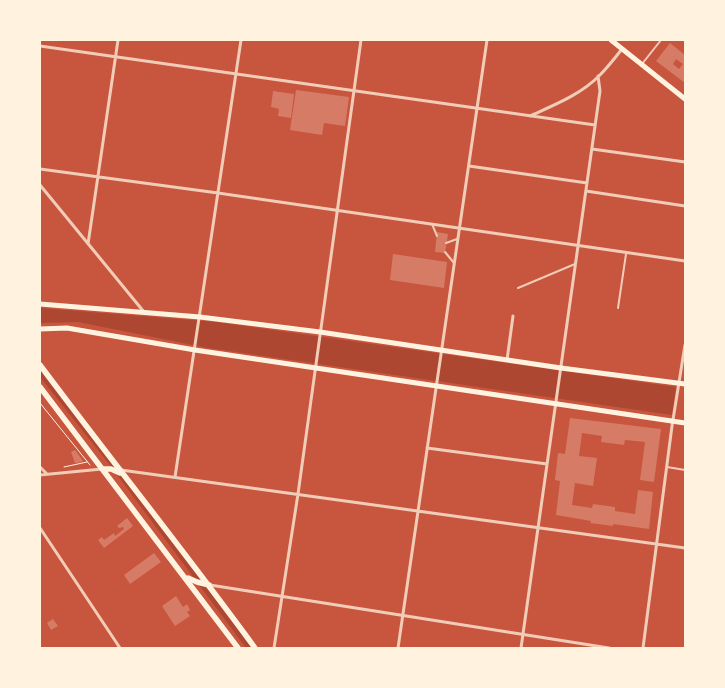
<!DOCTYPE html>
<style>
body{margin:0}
#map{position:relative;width:725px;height:688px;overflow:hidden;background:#c8553d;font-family:Quicksand,sans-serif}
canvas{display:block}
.frame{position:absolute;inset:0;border:41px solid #fff3e0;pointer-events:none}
</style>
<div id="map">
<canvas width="725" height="688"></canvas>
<div class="frame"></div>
</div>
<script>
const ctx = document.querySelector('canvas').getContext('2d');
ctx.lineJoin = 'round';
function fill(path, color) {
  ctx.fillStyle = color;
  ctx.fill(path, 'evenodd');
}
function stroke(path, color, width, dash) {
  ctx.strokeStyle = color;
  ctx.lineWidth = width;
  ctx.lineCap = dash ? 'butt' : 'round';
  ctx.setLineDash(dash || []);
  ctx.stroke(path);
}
fill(new Path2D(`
 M40 308 217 322 676 387 672 415 208 348 78 322 40 323Z
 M40 370 254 648H246L109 464 40 377Z`), '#ae4732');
fill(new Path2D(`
 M670 43 685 55V83L656 61ZM676 59 683 64 679 69 673 64Z
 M296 90 349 97 345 126 324 123 322 135 290 130Z
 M273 91 294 94 291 118 278 116 279 109 271 107Z
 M437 232 448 234 445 253 435 252Z
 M393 254 447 262 444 288 390 280Z
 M570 418 661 429 654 482 640 480 645 442 625 440 624 445 601 442 602 436 582 433 579 456 597 458 593 486 575 483 572 505 592 508 593 504 615 507V511L635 514 638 490 653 492 649 529 613 524V526L590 523 591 521 556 515 560 481 555 480 558 453 565 454Z
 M75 450 83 461 81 462 75 463 71 452Z
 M127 518 133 526 104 548 98 540 102 537 104 540 114 533 115 536 124 529 123 527 119 528 117 526Z
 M154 553 161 562 130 584 124 575Z
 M176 596 183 607 187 604 190 610 187 612 190 616 175 626 162 606Z
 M53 619 58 626 51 630 47 623Z`), '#d67c66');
stroke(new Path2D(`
 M40 403 90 465
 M64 467 87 462`), '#fff3e0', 1);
stroke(new Path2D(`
 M642 64 661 40
 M432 224 437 236
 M446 243 457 239
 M445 252 454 263
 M518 288 575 264
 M618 308 626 254
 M667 467 685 470`), '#f1ccb7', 2);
stroke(new Path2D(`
 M40 46 595 125
 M530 116C554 105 580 95 599 76 607 68 615 58 622 49
 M592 149 685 162
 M469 166 587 183
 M40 169 218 193 685 261
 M40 185 144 312
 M586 191 685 206
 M88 244 118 40
 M507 360 513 316
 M427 448 547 464
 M40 467 46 473
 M121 470 685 548
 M40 475 102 469
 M175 477 241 40
 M40 528 120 648
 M210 585 609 648
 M274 648 298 494 361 40
 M398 648 487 40
 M521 648 600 91 598 76
 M643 648 672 426 685 345`), '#f1ccb7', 3);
stroke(new Path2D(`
 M611 40 685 99
 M40 304 200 317 320 332 561 368 685 384
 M40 329 67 328 195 350 685 423`), '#fff3e0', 5);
stroke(new Path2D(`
 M40 365C111 460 185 552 255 648
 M40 387 238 648
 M103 469H111L120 473
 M188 578 197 582 209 585`), '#fff3e0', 5.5);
</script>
